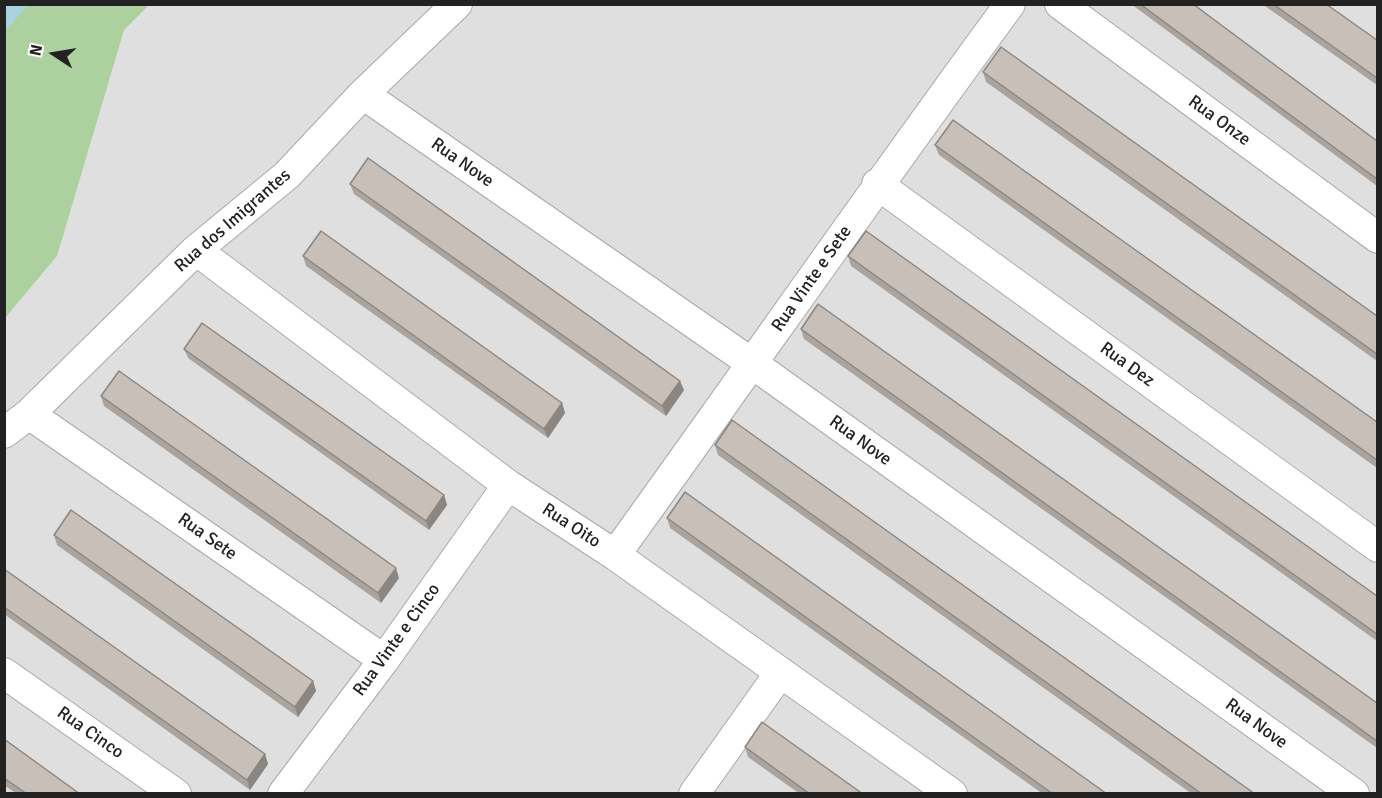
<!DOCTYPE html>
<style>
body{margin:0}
#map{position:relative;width:1382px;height:798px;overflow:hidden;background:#f2efe9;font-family:Signika,sans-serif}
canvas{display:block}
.frame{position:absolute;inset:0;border:6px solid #222;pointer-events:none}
.north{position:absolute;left:24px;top:24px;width:60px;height:60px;-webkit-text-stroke:4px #fff;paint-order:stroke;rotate:282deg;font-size:16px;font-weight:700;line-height:24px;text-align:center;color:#222}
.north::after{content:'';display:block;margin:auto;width:21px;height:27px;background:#222;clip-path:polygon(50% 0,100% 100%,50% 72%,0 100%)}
</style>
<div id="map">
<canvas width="1382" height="798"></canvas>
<div class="frame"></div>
<div class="north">N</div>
</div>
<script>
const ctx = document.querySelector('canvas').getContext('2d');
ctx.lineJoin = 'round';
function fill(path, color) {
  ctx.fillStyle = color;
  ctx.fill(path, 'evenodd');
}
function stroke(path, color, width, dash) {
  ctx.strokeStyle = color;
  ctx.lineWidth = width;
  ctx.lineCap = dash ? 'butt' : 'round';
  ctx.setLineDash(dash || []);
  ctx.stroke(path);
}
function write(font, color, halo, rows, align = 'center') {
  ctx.font = font + ' Signika,sans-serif';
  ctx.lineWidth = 4.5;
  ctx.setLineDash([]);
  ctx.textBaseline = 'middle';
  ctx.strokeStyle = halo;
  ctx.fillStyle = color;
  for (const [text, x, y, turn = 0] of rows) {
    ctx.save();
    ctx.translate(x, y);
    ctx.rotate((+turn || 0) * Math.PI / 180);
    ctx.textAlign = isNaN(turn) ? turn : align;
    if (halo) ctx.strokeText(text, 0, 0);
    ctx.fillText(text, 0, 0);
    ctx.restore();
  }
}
fill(new Path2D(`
 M5 5H1377V793L5 794Z`), '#e0dfdf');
fill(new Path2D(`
 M5 5H149L124 30 57 256 5 318Z`), '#add19e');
fill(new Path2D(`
 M5 4 28 5 5 31 4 5Z`), '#aad3df');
const street = new Path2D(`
 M1060 4 1378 238
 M363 94 753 364 1354 794
 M877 184 1378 547
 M196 250 508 485 615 555 952 794
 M29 414 384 660
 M4 433 29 414 196 250 287 175 363 94 457 4
 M615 555C747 372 876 186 1010 4
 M4 673 176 794
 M283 794 384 660 508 485
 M694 794 780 673`);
stroke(street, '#a9a9a9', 32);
stroke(street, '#fff', 30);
fill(new Path2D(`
 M1131 4H1193L1377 141V186Z
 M1262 4H1326L1377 40V85Z
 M983 72 1377 316V361L986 82Z
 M935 145 1377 422V468L939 155Z
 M350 184 684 390 666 416 354 194Z
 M303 256 562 403 565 413 548 438 306 266Z
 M848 256 1377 596V641L851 266Z
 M801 329 1377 703V748L804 339Z
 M184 349 444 495 447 505 429 530 188 358Z
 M101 396 399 578 381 603 104 406Z
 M715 445 1255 794H1192L718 455Z
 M667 518 1107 794H1043L670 528Z
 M54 535 313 681 316 691 298 717 57 545Z
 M4 569 265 754 268 764 250 790 4 614Z
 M4 739 80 794H17L4 785Z
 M745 747 863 794H800L748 757Z`), '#aba49e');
fill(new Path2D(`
 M680 381 684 390 666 416 662 406Z
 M562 403 565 413 548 438 544 429Z
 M444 495 447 505 429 530 426 521Z
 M396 568 399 578 381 603 378 593Z
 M313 681 316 691 298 717 295 707Z
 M265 754 268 764 250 790 247 780Z`), '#8b8681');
const building = new Path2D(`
 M1140 4H1193L1377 141V179Z
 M1273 4H1326L1377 40V78Z
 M1001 47 1377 316V354L983 72Z
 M953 120 1377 422V460L935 145Z
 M368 158 680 381 662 406 350 184Z
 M321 231 562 403 544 429 303 256Z
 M866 231 1377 596V634L848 256Z
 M818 304 1377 703V741L801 329Z
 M202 323 444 495 426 521 184 349Z
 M119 371 396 568 378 593 101 396Z
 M732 420 1255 794H1202L715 445Z
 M685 492 1107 794H1053L667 518Z
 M71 510 313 681 295 707 54 535Z
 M4 569 265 754 247 780 4 607Z
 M762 722 863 794H810L745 747Z
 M4 739 80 794H27L4 778Z`);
fill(building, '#c7bfb8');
stroke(building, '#8b8681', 1.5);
write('18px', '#222', '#fff', [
 ["Rua Onze",1219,121,36],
 ["Rua Nove",462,163,35],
 ["Rua dos Imigrantes",233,221,-41],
 ["Rua Vinte e Sete",812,279,-55],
 ["Rua Dez",1127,365,36],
 ["Rua Nove",860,441,36],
 ["Rua Oito",571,526,33],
 ["Rua Sete",207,537,35],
 ["Rua Vinte e Cinco",397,640,-54],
 ["Rua Nove",1256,724,36],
 ["Rua Cinco",90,733,35]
]);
</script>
